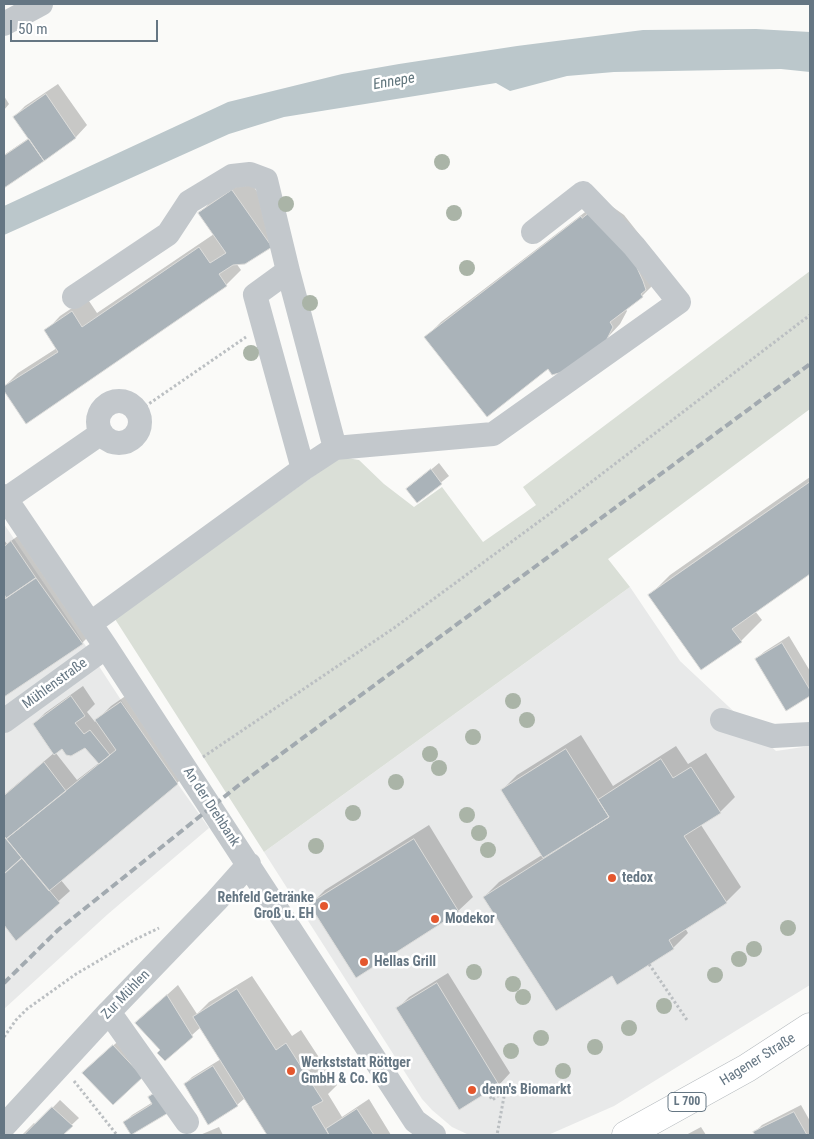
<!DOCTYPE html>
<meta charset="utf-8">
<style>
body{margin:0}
#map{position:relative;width:814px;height:1139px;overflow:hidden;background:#fafaf8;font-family:"Roboto Condensed",sans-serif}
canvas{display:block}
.frame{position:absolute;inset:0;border:5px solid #657683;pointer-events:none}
.scale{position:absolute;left:10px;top:20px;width:148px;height:22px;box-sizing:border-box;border:2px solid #657683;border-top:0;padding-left:6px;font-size:15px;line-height:18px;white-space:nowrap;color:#657683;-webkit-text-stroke:4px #fff;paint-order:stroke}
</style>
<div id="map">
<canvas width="814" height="1139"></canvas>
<div class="frame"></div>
<div class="scale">50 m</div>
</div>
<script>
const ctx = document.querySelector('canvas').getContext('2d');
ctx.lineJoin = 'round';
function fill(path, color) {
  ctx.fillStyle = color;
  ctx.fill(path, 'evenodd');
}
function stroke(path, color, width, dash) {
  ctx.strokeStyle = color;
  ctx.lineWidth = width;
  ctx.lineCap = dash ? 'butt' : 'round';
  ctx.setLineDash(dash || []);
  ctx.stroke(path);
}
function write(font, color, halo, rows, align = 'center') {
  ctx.font = font + ' "Roboto Condensed",sans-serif';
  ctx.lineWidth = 5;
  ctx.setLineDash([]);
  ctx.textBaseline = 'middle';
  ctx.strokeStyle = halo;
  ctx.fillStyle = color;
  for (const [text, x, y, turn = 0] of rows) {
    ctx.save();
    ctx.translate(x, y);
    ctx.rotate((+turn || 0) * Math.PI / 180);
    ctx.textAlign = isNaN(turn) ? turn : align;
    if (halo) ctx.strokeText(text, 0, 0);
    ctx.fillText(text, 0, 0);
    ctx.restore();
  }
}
fill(new Path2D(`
 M4 524 74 628 153 749 209 828 108 914 4 1009Z
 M630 587 680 661 776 751 810 746V985L614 1106 555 1132 548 1135H469L452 1127 432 1110 422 1099 264 852Z`), '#e8e9e9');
fill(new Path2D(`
 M810 271V409L608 559 630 587 264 852 115 619 337 459 347 458 359 460 384 484 414 507 442 487 483 542 536 505 523 487Z`), '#dadfd7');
fill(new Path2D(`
 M756 29 810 32V72L781 69 614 72 567 76 510 91 496 83 284 117 229 134 4 235V206L228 102 342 74 399 64 517 46 643 30Z`), '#bbc7cb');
fill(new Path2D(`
 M58 84 87 125 76 137 4 187V155L29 138 14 117 25 106Z
 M4 96 9 104 4 110Z
 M247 177 285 232 271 246 236 263 241 270 226 285 26 422 4 387 18 373 57 348 46 331 60 316 87 298 97 313 214 234 200 213 214 198Z
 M603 200 624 215 647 244 657 281 642 296 625 308 627 311 620 324 595 351 548 367 426 337 441 322 597 203Z
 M439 463 449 476 418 501 408 489Z
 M810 477V573L755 611 762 620 741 641 650 595 670 575Z
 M19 535 97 628 82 643 4 696V540L7 544Z
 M789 636 810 671V695L787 709 756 659 764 652Z
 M83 686 95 704 87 712 95 722 111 706 137 688 192 769 177 783 60 879 70 891 16 939 4 923V795L54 753 34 724 45 713ZM86 746 99 763 77 780 55 752 62 747Z
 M581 735 613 786 676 746 688 764 706 753 735 797 720 812 701 825 741 887 726 902 685 928 688 933 673 948 612 974 484 897 499 882 542 855 502 790 517 775Z
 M429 825 473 897 458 911 311 904 325 890Z
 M448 973 510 1073 499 1085 398 1008 409 997Z
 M252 976 292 1036 301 1030 337 1085 328 1094 342 1117 369 1099 391 1135H269L245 1098 237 1105 209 1123 185 1084 192 1077 221 1059 201 1027 165 1059 148 1012 178 985 197 1014 209 1002Z
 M125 1035 142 1076 95 1062Z
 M60 1100 79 1118 61 1135H22L34 1123 36 1125Z
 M153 1102 175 1105 125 1122 132 1115Z
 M801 1105 810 1121V1135H756L755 1132 762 1125Z
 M219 1127 223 1135H200Z
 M701 1127 706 1135H686Z`), '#0003');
const building = new Path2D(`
 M46 94 76 138 44 161 13 117Z
 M29 139 44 161 4 188V156Z
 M232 190 272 247 245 264 233 265 219 274 227 286 26 424 4 391V386L58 352 44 330 72 311 82 327 199 247 210 263 226 253 198 213Z
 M588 214 633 259 643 281 646 290 641 294 643 297 610 322 613 327 606 341 566 371 552 375 548 369 487 417 424 337 581 216 582 218Z
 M431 469 442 484 417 503 406 489Z
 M810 482V574L732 629 742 642 701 670 648 595Z
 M11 541 36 578 6 598 4 594V547Z
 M36 578 83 644 4 697V600Z
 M782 643 810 690V696L786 711 755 659Z
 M71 696 85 716 75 723 84 734 90 730 110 755 99 764 85 748 71 756 66 755 62 749 54 755 33 724Z
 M121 702 178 784 49 891 6 839 116 750 95 720Z
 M566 749 609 817 543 858 501 790Z
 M661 759 673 778 691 767 721 813 684 836 727 903 669 940 674 949 617 985 612 976 556 1011 483 897 609 817 598 800Z
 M44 762 66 791 6 839 4 836V796Z
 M4 836 22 858 4 874Z
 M414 839 459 912 356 978 309 904Z
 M22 858 60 903 16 941 4 925V874Z
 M437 983 499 1085 459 1110 396 1008Z
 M237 989 276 1050 286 1043 323 1101 312 1107 329 1135H267L193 1017Z
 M167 995 193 1037 165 1061 157 1053 160 1050 135 1023Z
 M113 1045 143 1077 113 1105 82 1073Z
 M213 1066 238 1106 208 1125 184 1084Z
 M155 1093 168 1113 131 1135 123 1122 152 1104 148 1097Z
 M52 1107 73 1126 63 1135H24Z
 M357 1109 374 1135H329L326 1129Z
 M794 1112 807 1135H755L753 1132Z`);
fill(building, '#aab3b9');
stroke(building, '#dcdcda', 1);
const major = new Path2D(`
 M626 1135 747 1068 810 1027`);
stroke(major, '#b5babe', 29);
stroke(new Path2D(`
 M137 412 246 337
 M203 757 394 628 548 515 810 315
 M649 964 687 1020
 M4 1037 16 1020 27 1009 76 974 134 940 159 928
 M74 1081 117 1135
 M488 1092 492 1100 505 1091 497 1135`), '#bbbfc2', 3, [2.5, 2.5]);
stroke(new Path2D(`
 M4 24 41 4
 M74 297 168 234 189 202 232 176 250 174 266 180 288 271
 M98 422a21 21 0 1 1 42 0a21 21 0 1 1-42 0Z
 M303 469 335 448 493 434 679 302 634 246 583 193 533 232
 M4 496 106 647 415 1121 434 1135
 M6 499 100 434
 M91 623 303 469 255 295 288 271 335 448
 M722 720 773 736 810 734
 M4 721 106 647
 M109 1012 187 1122
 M4 1126 109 1012 216 901 249 864`), '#c3c8cc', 24);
stroke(major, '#fff', 28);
stroke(new Path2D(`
 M4 983 58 930 239 785 810 364`), '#a2aab0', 4, [8, 4]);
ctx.fillStyle = '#aab4a7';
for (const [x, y] of [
 [442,162],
 [286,204],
 [454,213],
 [467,268],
 [310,303],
 [251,353],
 [513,701],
 [527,720],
 [473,737],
 [430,754],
 [439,768],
 [396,782],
 [353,813],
 [467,815],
 [479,833],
 [316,846],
 [488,850],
 [788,928],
 [754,949],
 [739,959],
 [474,972],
 [715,975],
 [513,984],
 [523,997],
 [664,1006],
 [629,1028],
 [541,1038],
 [595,1047],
 [511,1051],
 [563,1071]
]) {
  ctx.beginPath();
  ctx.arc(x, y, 8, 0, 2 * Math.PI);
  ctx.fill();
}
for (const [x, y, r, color] of [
 [612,878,5,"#e4572e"],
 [324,906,5,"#e4572e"],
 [435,919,5,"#e4572e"],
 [364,962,5,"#e4572e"],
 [291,1071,5,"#e4572e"],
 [472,1090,5,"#e4572e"]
]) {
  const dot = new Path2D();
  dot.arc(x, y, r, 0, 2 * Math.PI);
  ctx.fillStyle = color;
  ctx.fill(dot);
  stroke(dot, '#fff', 2);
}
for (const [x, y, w] of [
 [687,1102,38]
]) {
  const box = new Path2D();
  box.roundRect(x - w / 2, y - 9.5, w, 19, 4);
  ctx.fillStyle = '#fff';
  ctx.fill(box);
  stroke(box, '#657683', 1);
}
write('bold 12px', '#657683', null, [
 ["L 700",687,1102]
]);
write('14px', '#657683', '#fff', [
 ["Mühlenstraße",55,684,-36],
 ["An der Drehbank",211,807,57],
 ["Zur Mühlen",126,995,-46],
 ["Hagener Straße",758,1060,-32]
]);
write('bold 14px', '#657683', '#fff', [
 ["tedox",622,878],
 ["Rehfeld Getränke",314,898,"right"],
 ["Groß u. EH",314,914,"right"],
 ["Modekor",445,919],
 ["Hellas Grill",374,962],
 ["Werkststatt Röttger",301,1063],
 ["GmbH & Co. KG",301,1079],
 ["denn's Biomarkt",482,1090]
], 'left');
write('italic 15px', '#60757c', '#fff', [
 ["Ennepe",394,82,-10]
]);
</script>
